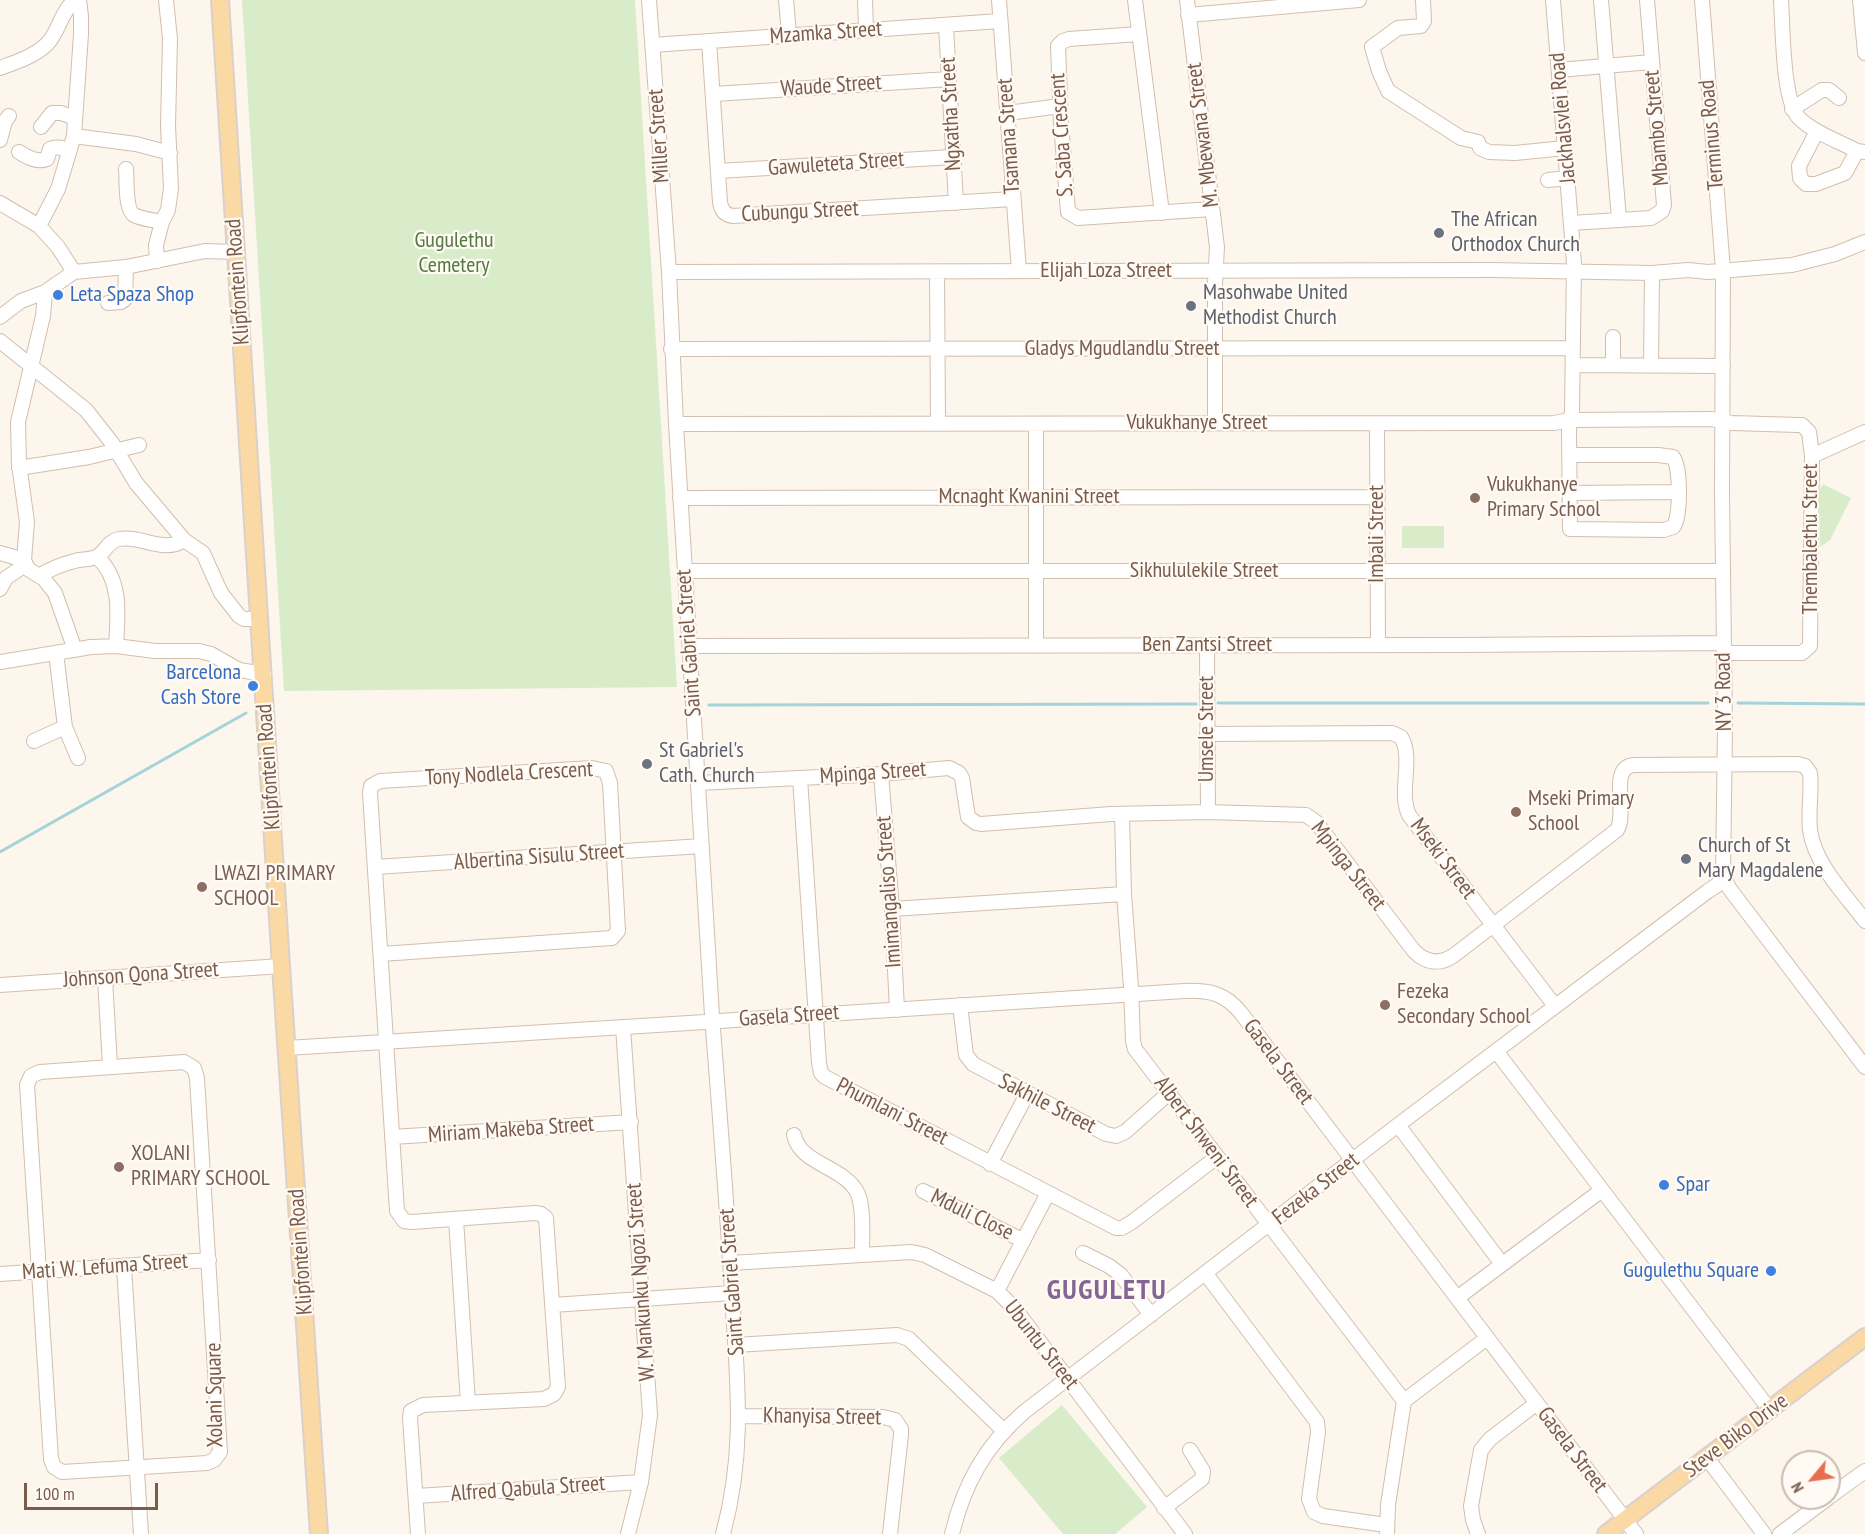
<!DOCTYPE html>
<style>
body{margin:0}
#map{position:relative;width:1865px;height:1534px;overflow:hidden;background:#fdf6ec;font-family:"PT Sans Narrow",sans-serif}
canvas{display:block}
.north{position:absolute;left:1781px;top:1450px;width:60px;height:60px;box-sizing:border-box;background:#fffaf3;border:2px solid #cabbb1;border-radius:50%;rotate:241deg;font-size:16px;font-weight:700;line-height:24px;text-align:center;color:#7a5c4d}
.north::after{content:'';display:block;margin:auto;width:21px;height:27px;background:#e76f51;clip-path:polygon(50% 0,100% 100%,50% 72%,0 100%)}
.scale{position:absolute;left:24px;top:1483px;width:134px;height:27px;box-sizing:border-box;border:3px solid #7a5c4d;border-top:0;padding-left:8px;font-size:18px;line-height:21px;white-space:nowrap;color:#7a5c4d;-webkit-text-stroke:4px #fffaf3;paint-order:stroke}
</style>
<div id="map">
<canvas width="1865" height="1534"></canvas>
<div class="north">N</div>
<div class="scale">100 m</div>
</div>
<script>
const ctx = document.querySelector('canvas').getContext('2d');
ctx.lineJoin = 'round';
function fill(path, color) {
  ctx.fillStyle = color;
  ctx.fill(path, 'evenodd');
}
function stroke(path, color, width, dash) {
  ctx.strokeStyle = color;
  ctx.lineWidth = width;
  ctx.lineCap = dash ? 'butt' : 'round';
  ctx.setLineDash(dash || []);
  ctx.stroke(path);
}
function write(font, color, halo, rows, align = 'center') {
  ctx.font = font + ' "PT Sans Narrow",sans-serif';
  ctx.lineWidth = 4.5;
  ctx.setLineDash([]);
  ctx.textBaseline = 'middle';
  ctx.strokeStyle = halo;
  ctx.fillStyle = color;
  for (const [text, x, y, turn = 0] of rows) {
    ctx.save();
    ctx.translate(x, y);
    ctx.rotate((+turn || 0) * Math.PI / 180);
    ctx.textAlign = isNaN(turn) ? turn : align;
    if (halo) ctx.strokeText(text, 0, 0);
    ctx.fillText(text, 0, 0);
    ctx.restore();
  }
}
fill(new Path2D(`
 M242 0H635L677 687 284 691Z
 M1823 484 1851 498 1830 540 1820 547V490Z
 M1402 526H1444V548H1402Z
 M1062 1405 1147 1507 1115 1534H1063L999 1458Z`), '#d8ecc9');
stroke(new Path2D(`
 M1218 703H1708
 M1738 703 1865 704
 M709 705 1196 704
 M0 852 246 713`), '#a5d3da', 3);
const minor = new Path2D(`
 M649 0 669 272 676 424 712 1015
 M786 0 789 34
 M865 0 866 30
 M999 0 1019 271
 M1135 0 1162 213
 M1187 0 1217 247 1215 283V423
 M1423 0 1424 21 1421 26 1398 28 1372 47 1379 71 1388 91 1461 138 1478 142 1480 148 1489 152 1515 153 1565 148
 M1601 0 1619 219
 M1702 0 1723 270 1722 492 1725 728 1723 874 1729 888 1865 1067
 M1781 0C1783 26 1782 103 1800 119 1815 133 1838 141 1857 151L1865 152
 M1860 0 1865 53
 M1188 15 1359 0
 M946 26 956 203
 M1139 34 1069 39 1063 41 1058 46 1061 123 1068 212 1078 218 1212 209
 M709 41 720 202C721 210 725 215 733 216L1013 199
 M652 45 1000 21
 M0 68C16 62 35 56 47 44 59 32 60 13 75 0
 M1559 70 1651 62
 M714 94 949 79
 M1792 109 1822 90H1829L1839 98
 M1008 113 1060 106
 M41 127 52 113H61L75 118
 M1817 131 1799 166 1800 178 1806 184H1816L1845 173 1857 151
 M74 136 136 144 170 153
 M0 140 5 121 9 116
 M19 152C27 157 37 163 47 159L50 149C57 146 64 148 69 151
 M126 169C127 180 125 209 134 215 141 219 153 220 162 222
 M718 171 953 157
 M1548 180 1568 178
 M0 203 39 226 58 247 74 272
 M1571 223 1651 218 1662 211 1664 205 1647 0
 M39 226 58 189 74 136 81 34V16L79 0
 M157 261 156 245 162 222 168 210 171 188 168 126 170 39 166 0
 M669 272 1492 270 1652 273 1688 270 1708 272 1792 265 1835 254 1865 242
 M937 272 938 422
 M108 303 121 302 125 299 126 267
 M0 317 21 301 45 292
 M0 341 86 410 112 443 136 483 184 540
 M671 349 1572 348
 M1573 365 1723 366
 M1613 365V337
 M1651 365 1652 273
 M676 424 1554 423 1570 420 1572 412 1574 263 1553 0
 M1036 424V646
 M1377 424 1378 645
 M1569 455H1658L1673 457C1681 467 1681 518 1673 527L1664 530 1570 529 1569 429 1570 420 1711 419 1732 423 1798 425H1802L1809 432 1812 456 1810 646 1802 653H1724
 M1812 456 1865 432
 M19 468 89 457 139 445
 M1570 493 1678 492
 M680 498 1378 497
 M0 553 24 560
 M97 557C122 579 118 615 116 646
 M685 571H1723
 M40 575C51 569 62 564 75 561 81 559 92 560 98 556 106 551 108 541 119 539 142 535 163 554 184 540L203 553 221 593 239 616 244 619H260
 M0 589 6 578 25 565
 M1207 645 1208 812
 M690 646 1461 645 1724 643
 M75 650 55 593 44 579 28 569 24 560 27 522 19 464 18 422 43 316 45 292 74 272 126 267 205 251 236 252
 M56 653 65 727 78 758
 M0 662 91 647 116 646 155 651H199L211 654 239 670 264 674
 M1207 734 1392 733 1401 737C1414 758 1398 792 1409 815L1555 1006
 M34 741 65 727
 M881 774 892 909 897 1010
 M800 778 819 1063 821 1073 825 1077 1116 1228H1122L1132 1222 1217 1157
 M698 783 881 774 949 768 959 773 962 778 968 817 976 823 981 824 1111 814 1208 812 1306 815 1316 822 1414 951C1426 963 1439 965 1453 956L1617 830C1628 812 1608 767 1634 765L1798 764 1805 766 1810 773C1812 792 1808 811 1810 830 1815 865 1845 894 1865 921
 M1122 814 1124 894 1131 987 1133 1041 1135 1049 1404 1401 1388 1505 1387 1534
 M375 867 702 846
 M892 909 1124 894
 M381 954 612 938 618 931 610 783 606 771 592 768 380 781 371 786 370 793 397 1211 404 1221 412 1222 535 1213 541 1214 546 1218 558 1387 554 1394 544 1399 423 1405 411 1411 410 1418 418 1534
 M105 978 110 1066
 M0 985 281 966
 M960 1005 966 1055 973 1064 1106 1134 1116 1136 1125 1132 1169 1093
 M719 1021 1184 991C1209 990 1225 993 1241 1013L1636 1534
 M623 1027 650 1415 641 1482 628 1534
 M713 1029C720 1117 727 1205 732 1293 737 1379 746 1449 723 1534
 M287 1048 705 1022
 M1496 1051 1770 1410
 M184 1062 194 1068 197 1078 220 1452 214 1460 207 1463 62 1472 54 1467 51 1459 27 1085 31 1076 40 1072Z
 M1398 1125 1502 1264
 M794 1135C800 1165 845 1166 858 1194 864 1209 862 1237 862 1254
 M392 1137 631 1122
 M990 1164 1027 1094
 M923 1191 1022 1240
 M456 1219 468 1403
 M1083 1253 1109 1266 1121 1275 1151 1315
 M731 1263 911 1252 925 1255 997 1291 1015 1309 1185 1534
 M124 1267 141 1534
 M0 1274 209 1260
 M1206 1274 1317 1422 1318 1432 1309 1499 1314 1512 1323 1516 1386 1525
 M997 1291 1048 1193
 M1457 1298 1602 1190
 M552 1305 732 1293
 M736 1345 897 1335 909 1339 1003 1430
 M1404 1401 1487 1338
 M739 1416 883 1417 895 1420 901 1429V1435L890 1534
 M1707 1458 1764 1534
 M416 1496 641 1482
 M1829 1497 1865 1471
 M1164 1508 1202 1479 1203 1471 1190 1450
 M952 1534C964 1484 985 1446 1024 1412L1398 1125 1708 891 1725 880
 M1478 1534 1473 1520 1471 1506 1481 1450 1490 1439 1537 1403
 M1780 1534 1828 1498`);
const major = new Path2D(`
 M220 0 281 966 319 1534
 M1606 1534 1865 1337`);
stroke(minor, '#d1beb0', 16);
stroke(major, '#dad1cd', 20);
stroke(minor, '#fff', 14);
stroke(major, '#fbd9a5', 16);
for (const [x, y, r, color] of [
 [1439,233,6,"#6b7280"],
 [58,295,6,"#3f7fe0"],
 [1191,306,6,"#6b7280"],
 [1475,498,6,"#8d6e63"],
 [253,686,6,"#3f7fe0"],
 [647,764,6,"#6b7280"],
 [1516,812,6,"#8d6e63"],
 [1686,859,6,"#6b7280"],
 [202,887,6,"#8d6e63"],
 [1385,1005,6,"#8d6e63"],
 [119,1167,6,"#8d6e63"],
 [1664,1185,6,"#3f7fe0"],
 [1771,1271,6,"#3f7fe0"]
]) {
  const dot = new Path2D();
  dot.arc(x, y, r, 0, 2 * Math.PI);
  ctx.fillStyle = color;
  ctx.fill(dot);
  stroke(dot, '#fffaf3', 2);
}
write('22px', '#7a5c4d', '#fffaf3', [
 ["Mzamka Street",826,33,-4],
 ["Waude Street",831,86,-4],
 ["Ngxatha Street",951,114,-93],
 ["Jackhalsvlei Road",1563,118,-95],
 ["Mbambo Street",1657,128,-95],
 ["S. Saba Crescent",1062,135,-94],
 ["M. Mbewana Street",1203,135,-97],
 ["Terminus Road",1712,135,-95],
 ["Miller Street",659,136,-94],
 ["Tsamana Street",1009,136,-94],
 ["Gawuleteta Street",836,164,-4],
 ["Cubungu Street",800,212,-3],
 ["Elijah Loza Street",1106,271],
 ["Klipfontein Road",238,282,-94],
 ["Gladys Mgudlandlu Street",1122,349],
 ["Vukukhanye Street",1197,423],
 ["Mcnaght Kwanini Street",1029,497],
 ["Imbali Street",1377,534,-90],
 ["Thembalethu Street",1811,539,-90],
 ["Sikhululekile Street",1204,571],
 ["Saint Gabriel Street",689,643,-94],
 ["Ben Zantsi Street",1207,645],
 ["NY 3 Road",1724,692,-91],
 ["Umsele Street",1207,729,-90],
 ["Klipfontein Road",269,767,-94],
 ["Mpinga Street",873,773,-4],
 ["Tony Nodlela Crescent",509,774,-3],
 ["Albertina Sisulu Street",539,857,-4],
 ["Mseki Street",1443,859,53],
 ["Mpinga Street",1348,866,52],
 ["Imimangaliso Street",889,892,-94],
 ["Johnson Qona Street",141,975,-4],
 ["Gasela Street",789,1016,-4],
 ["Gasela Street",1278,1062,53],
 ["Sakhile Street",1047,1104,27],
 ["Phumlani Street",892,1112,27],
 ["Miriam Makeba Street",511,1130,-4],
 ["Albert Shweni Street",1206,1142,53],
 ["Fezeka Street",1316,1189,-38],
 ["Mduli Close",972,1215,26],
 ["Klipfontein Road",301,1252,-94],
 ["Mati W. Lefuma Street",105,1267,-4],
 ["W. Mankunku Ngozi Street",641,1282,-94],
 ["Saint Gabriel Street",732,1282,-94],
 ["Ubuntu Street",1041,1345,52],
 ["Xolani Square",215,1395,-91],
 ["Khanyisa Street",822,1417,1],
 ["Steve Biko Drive",1736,1436,-37],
 ["Gasela Street",1572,1450,53],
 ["Alfred Qabula Street",528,1489,-4]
]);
write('22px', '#5b616d', '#fffaf3', [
 ["The African",1451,220],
 ["Orthodox Church",1451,245],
 ["Masohwabe United",1203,293],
 ["Methodist Church",1203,318],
 ["St Gabriel's",659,751],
 ["Cath. Church",659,776],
 ["Church of St",1698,846],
 ["Mary Magdalene",1698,871]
], 'left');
write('22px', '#537a41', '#fffaf3', [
 ["Gugulethu",454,241],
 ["Cemetery",454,266]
]);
write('22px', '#366cbe', '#fffaf3', [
 ["Leta Spaza Shop",70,295],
 ["Barcelona",241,673,"right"],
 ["Cash Store",241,698,"right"],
 ["Spar",1676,1185],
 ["Gugulethu Square",1759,1271,"right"]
], 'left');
write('22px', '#785e54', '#fffaf3', [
 ["Vukukhanye",1487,485],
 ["Primary School",1487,510],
 ["Mseki Primary",1528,799],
 ["School",1528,824],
 ["LWAZI PRIMARY",214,874],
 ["SCHOOL",214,899],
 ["Fezeka",1397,992],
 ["Secondary School",1397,1017],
 ["XOLANI",131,1154],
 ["PRIMARY SCHOOL",131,1179]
], 'left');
ctx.letterSpacing = '1.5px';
write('bold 28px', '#846695', '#fffaf3', [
 ["GUGULETU",1107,1291]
]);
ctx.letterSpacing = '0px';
</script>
